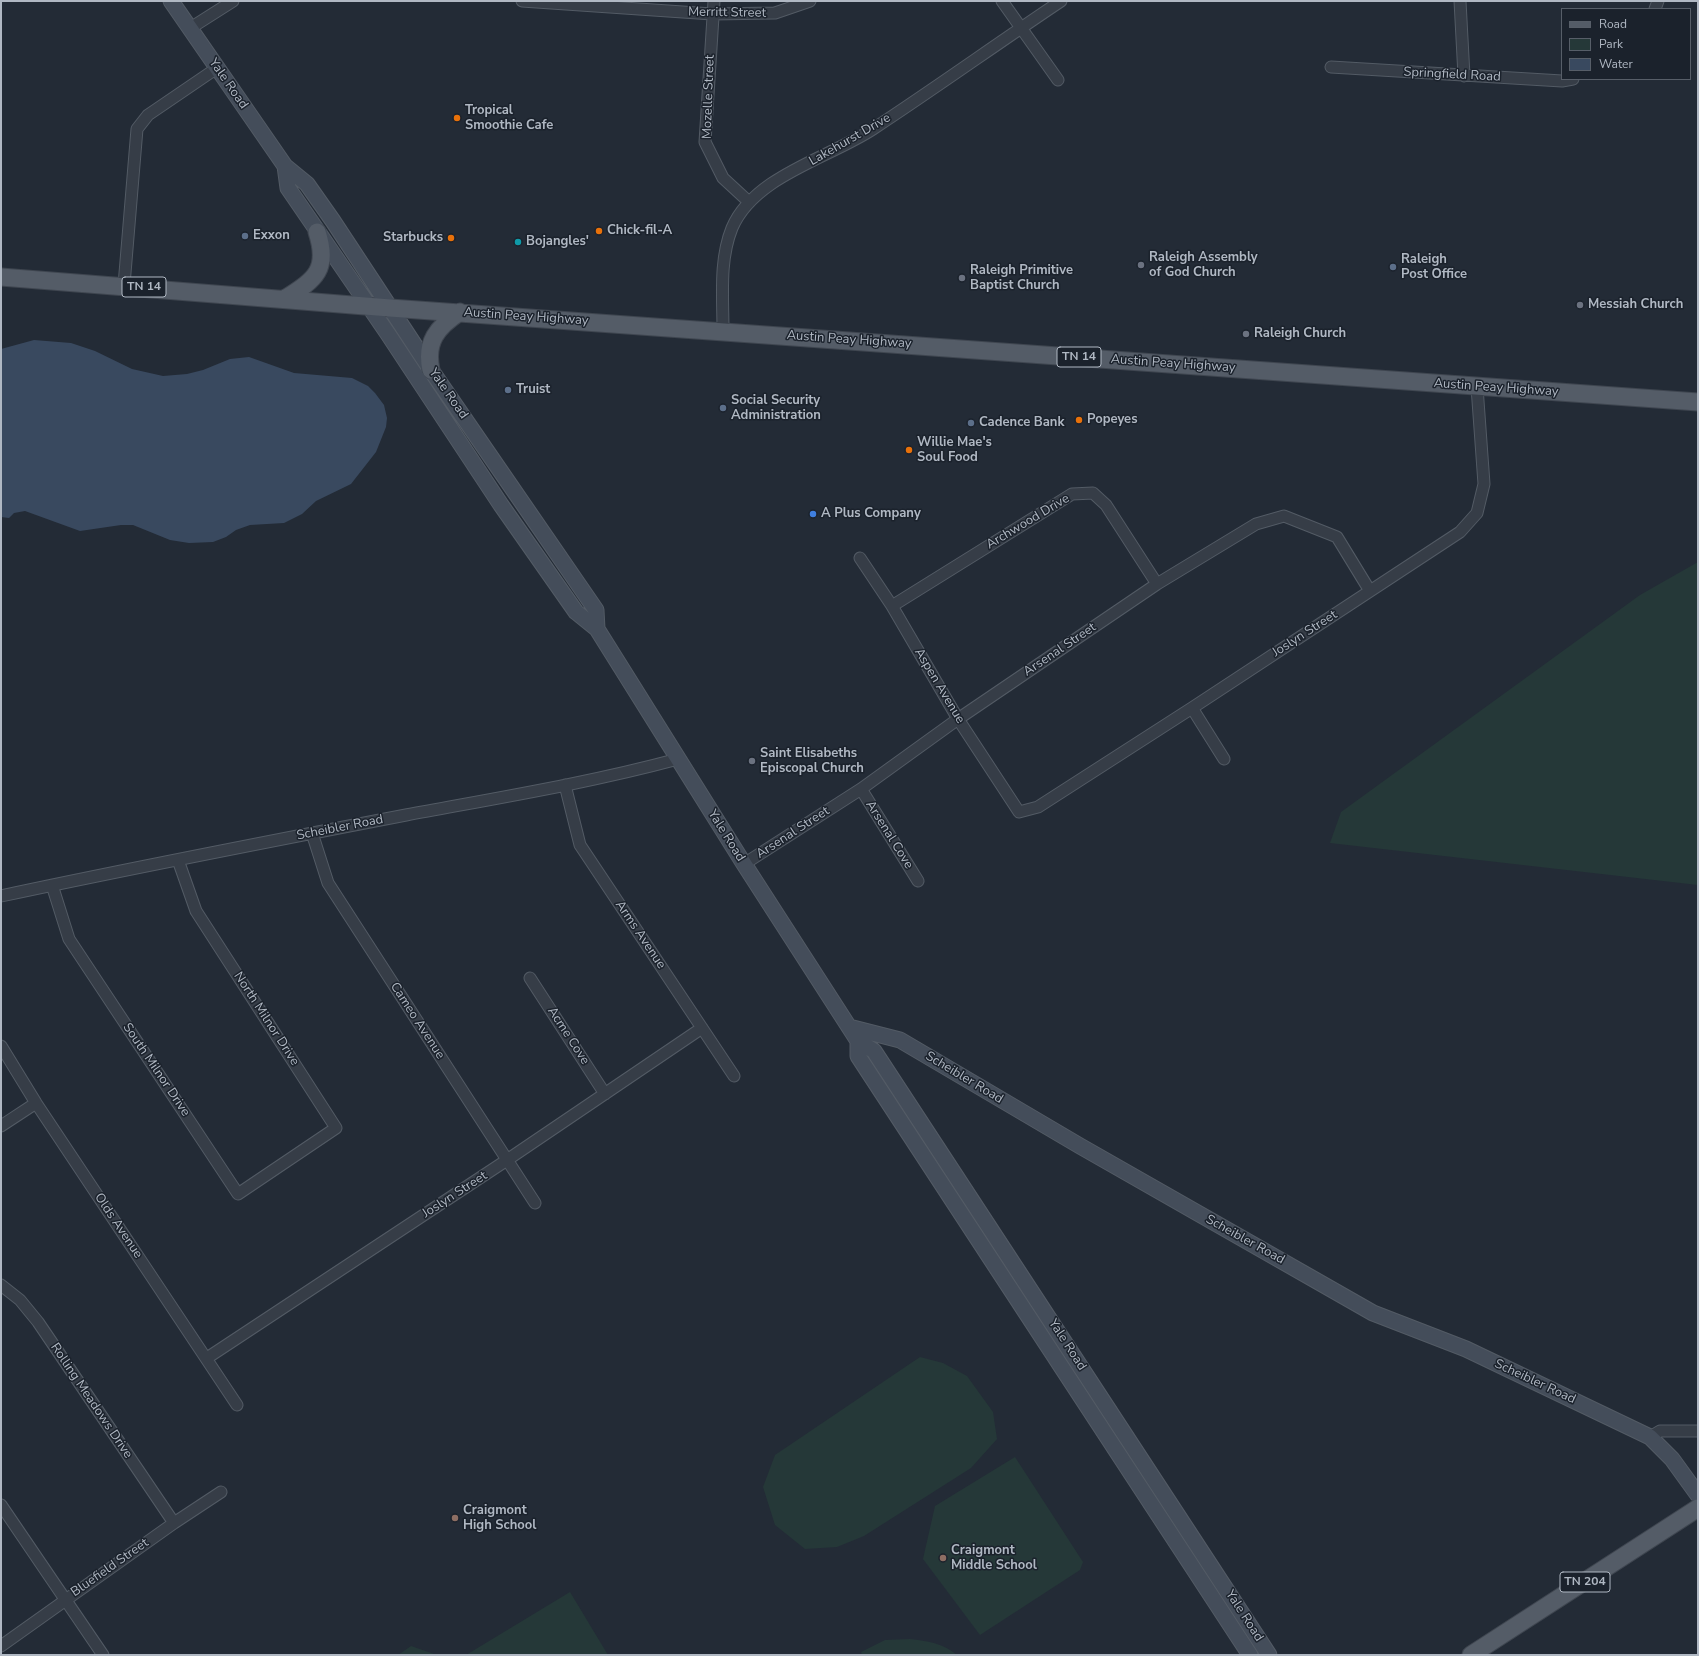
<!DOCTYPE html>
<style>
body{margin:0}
#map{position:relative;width:1699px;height:1656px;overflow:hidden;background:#232b36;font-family:"Nunito Sans",sans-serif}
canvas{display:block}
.frame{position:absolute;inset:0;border:2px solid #b0b8c3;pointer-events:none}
.legend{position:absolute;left:1561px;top:8px;width:130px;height:72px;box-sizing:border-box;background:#1b222c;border:1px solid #575e68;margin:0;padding:5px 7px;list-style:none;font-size:12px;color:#b0b8c3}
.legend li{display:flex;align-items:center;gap:8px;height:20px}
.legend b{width:20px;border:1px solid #575e68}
</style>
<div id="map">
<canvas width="1699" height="1656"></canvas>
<div class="frame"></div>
<ul class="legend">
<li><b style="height:5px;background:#545c67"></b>Road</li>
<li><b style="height:11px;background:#253838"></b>Park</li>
<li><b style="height:11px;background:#39495f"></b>Water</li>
</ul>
</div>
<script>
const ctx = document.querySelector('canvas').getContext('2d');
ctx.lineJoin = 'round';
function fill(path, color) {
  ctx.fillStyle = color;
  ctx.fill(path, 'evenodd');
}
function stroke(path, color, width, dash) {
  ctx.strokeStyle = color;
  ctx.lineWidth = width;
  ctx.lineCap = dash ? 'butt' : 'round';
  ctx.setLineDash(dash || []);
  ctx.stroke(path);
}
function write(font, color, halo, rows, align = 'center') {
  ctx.font = font + ' "Nunito Sans",sans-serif';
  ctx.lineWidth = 3;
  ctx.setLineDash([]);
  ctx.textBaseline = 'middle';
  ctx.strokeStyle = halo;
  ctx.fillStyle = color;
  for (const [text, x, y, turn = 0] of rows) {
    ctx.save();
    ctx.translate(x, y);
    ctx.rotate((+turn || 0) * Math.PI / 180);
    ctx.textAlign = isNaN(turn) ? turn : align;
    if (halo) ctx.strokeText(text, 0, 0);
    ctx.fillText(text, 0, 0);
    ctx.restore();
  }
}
fill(new Path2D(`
 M1698 562V885L1330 843 1341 812 1640 595Z
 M920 1357 943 1363 967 1376 993 1412 997 1439 971 1468 864 1536 837 1547 805 1549 775 1525 763 1487 775 1455Z
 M1015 1457 1083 1562 1080 1570 980 1635 923 1559 935 1506Z
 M570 1592 608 1655H466Z
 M910 1639C927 1641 943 1643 957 1655H862L861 1652 885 1640Z
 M411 1646 437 1655H398Z`), '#253838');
fill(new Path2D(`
 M34 340 71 343 95 351 132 369 163 376 187 374 203 370 230 359 249 357 294 373 352 378 368 386 375 393 384 405 387 418 386 427 376 452 351 484 316 501 302 514 284 523 250 525 236 530 226 537 213 542 189 543 170 540 133 525H121L80 531 25 511 14 513 9 518 1 517V349Z`), '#39495f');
const street = new Path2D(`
 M522 1 712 14 775 13 810 1
 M714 1 705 142 723 178 749 202
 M1002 1 1058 80
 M1460 1 1464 76
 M1655 9 1658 1
 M189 29 233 1
 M1331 67 1562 81 1573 79
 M124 285 137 129 148 115 217 68
 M723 331C723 297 719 260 732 228 754 176 829 158 873 129 937 87 998 43 1061 1
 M860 558 892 606 958 719 1019 812 1038 807 1192 708 1460 532 1477 513 1484 484 1477 387
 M892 606 1072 494 1093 493 1106 505 1157 584
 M1192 708 1224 759
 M565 785 580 845 734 1076
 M861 789 918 881
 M312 833 328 883 535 1203
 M744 864 861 789 958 719 1157 584 1256 524 1284 516 1337 537 1370 591
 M52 885 69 939 238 1194 336 1128 196 911 178 860
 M1 896C136 867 271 841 406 815 497 798 589 783 678 759
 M530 978 605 1094
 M1 1046 36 1103 237 1405
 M1 1126 36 1103
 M1 1285 20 1300 38 1322 174 1523
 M207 1358 507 1160 702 1028
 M1650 1437 1660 1431H1698
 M1 1505 103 1655
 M1 1646 174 1523 221 1492`);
const secondary = new Path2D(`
 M171 1 285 166 307 184 333 221 431 370 596 610 597 629
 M285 166 288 188 388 334 501 505 576 612 597 629 744 864 858 1041 874 1051 1269 1655
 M849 1027 900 1040 1080 1146 1373 1313 1466 1349 1650 1437 1672 1459 1698 1495
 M858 1041V1056L1250 1655`);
const primary = new Path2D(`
 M1 277 390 308 1698 402
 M286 298C316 279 329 269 317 232
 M431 370C425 342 437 327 460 312
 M1471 1655 1698 1508`);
stroke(street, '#535b65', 13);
stroke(secondary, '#535b65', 17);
stroke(primary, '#3f4650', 19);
stroke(street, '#363d47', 11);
stroke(secondary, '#444d5a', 15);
stroke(primary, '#545c67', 17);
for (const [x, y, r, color] of [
 [457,118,4,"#e8710a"],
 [599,231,4,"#e8710a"],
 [245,236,4,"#5c6f8a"],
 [451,238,4,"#e8710a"],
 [518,242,4,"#0f9aa8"],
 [1141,265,4,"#6b7280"],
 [1393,267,4,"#5c6f8a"],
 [962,278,4,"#6b7280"],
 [1580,305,4,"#6b7280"],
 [1246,334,4,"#6b7280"],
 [508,390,4,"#5c6f8a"],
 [723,408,4,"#5c6f8a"],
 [1079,420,4,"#e8710a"],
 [971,423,4,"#5c6f8a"],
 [909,450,4,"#e8710a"],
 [813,514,4,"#3f7fe0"],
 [752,761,4,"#6b7280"],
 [455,1518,4,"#8d6e63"],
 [943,1558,4,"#8d6e63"]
]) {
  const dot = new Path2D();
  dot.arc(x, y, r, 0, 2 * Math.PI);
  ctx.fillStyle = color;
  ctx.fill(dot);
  stroke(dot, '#1b222c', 1.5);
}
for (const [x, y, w] of [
 [144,287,44],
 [1079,357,44],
 [1585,1582,50]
]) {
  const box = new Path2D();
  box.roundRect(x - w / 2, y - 10, w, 20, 3);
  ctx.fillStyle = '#1b222c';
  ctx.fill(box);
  stroke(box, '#b0b8c3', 1);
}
write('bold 12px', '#b0b8c3', null, [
 ["TN 14",144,287],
 ["TN 14",1079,357],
 ["TN 204",1585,1582]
]);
write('13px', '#b0b8c3', '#1b222c', [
 ["Merritt Street",727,13,1],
 ["Springfield Road",1452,75,3],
 ["Yale Road",228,84,55],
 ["Mozelle Street",709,97,-88],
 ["Lakehurst Drive",850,140,-30],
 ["Austin Peay Highway",526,317,4],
 ["Austin Peay Highway",849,340,4],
 ["Austin Peay Highway",1173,364,4],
 ["Austin Peay Highway",1496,388,4],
 ["Yale Road",448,394,55],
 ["Archwood Drive",1028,522,-31],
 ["Joslyn Street",1305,634,-33],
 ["Arsenal Street",1060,650,-34],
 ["Aspen Avenue",939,686,59],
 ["Scheibler Road",340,828,-11],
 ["Arsenal Street",793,833,-33],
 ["Arsenal Cove",889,835,58],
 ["Yale Road",726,836,58],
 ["Arms Avenue",640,935,56],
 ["North Milnor Drive",266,1019,57],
 ["Cameo Avenue",417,1021,57],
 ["Acme Cove",568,1036,57],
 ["South Milnor Drive",156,1070,56],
 ["Scheibler Road",964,1078,31],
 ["Joslyn Street",455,1195,-33],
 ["Olds Avenue",118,1226,56],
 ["Scheibler Road",1245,1240,29],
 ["Yale Road",1067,1345,57],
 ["Scheibler Road",1535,1382,25],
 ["Rolling Meadows Drive",91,1401,56],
 ["Bluefield Street",110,1568,-35],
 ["Yale Road",1244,1616,57]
]);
write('bold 13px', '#b0b8c3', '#1b222c', [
 ["Tropical",465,111],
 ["Smoothie Cafe",465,126],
 ["Chick-fil-A",607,231],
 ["Exxon",253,236],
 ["Starbucks",443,238,"right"],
 ["Bojangles'",526,242],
 ["Raleigh Assembly",1149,258],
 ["of God Church",1149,273],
 ["Raleigh",1401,260],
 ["Post Office",1401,275],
 ["Raleigh Primitive",970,271],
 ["Baptist Church",970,286],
 ["Messiah Church",1588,305],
 ["Raleigh Church",1254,334],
 ["Truist",516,390],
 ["Social Security",731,401],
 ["Administration",731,416],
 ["Popeyes",1087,420],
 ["Cadence Bank",979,423],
 ["Willie Mae's",917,443],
 ["Soul Food",917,458],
 ["A Plus Company",821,514],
 ["Saint Elisabeths",760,754],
 ["Episcopal Church",760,769],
 ["Craigmont",463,1511],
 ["High School",463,1526],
 ["Craigmont",951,1551],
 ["Middle School",951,1566]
], 'left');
</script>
